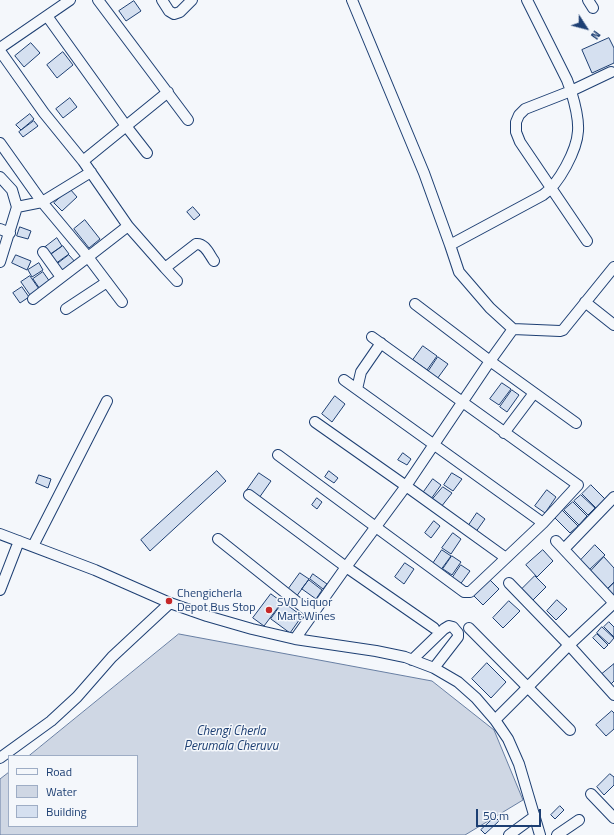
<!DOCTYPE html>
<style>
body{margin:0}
#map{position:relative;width:614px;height:835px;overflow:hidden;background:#f4f7fb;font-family:"Titillium Web",sans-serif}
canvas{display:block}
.legend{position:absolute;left:8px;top:755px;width:130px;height:72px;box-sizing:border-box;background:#f4f7fb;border:1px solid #9eadc5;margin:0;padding:5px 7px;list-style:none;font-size:12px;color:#1d3f73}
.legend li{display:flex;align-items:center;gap:8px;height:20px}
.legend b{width:20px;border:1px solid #9eadc5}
.north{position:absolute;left:566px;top:8px;width:40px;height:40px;-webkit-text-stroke:3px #f4f7fb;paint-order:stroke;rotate:126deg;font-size:11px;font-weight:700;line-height:16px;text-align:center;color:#1d3f73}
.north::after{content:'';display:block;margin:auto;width:14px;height:18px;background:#1d3f73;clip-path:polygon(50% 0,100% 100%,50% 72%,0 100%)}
.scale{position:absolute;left:476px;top:809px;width:65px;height:18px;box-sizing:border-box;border:2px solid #1d3f73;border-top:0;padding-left:5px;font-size:12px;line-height:14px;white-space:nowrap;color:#1d3f73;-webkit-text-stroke:3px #f4f7fb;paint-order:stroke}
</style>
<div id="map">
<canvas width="614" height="835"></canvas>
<ul class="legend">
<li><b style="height:5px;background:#f4f7fb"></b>Road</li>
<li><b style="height:11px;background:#cfd7e4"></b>Water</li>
<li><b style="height:11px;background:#d5e0f0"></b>Building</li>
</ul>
<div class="north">N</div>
<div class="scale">50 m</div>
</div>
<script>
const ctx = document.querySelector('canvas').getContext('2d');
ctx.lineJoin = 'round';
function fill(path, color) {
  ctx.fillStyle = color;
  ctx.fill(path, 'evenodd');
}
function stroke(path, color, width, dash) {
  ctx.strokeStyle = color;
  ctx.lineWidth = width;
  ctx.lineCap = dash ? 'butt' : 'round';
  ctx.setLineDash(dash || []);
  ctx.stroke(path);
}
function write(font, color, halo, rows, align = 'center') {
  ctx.font = font + ' "Titillium Web",sans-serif';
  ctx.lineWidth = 3;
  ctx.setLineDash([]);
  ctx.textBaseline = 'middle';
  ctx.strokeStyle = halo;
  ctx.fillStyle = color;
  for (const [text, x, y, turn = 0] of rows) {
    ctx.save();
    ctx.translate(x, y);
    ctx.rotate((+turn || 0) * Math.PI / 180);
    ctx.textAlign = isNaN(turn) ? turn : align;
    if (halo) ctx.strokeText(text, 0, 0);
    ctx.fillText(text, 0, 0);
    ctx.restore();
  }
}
const water = new Path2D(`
 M179 634 432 681 494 730 523 800 465 835H0V779L9 772V826H137V756H29Z`);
fill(water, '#cfd7e4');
stroke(water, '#687fa3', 1);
const building = new Path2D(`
 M134 1 141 11 126 21 119 11Z
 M609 38 614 48V63L592 73 582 50Z
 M31 43 40 53 24 67 15 56Z
 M63 52 73 65 57 78 47 65Z
 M70 98 77 107 63 118 56 109Z
 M30 114 34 119 21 130 16 125Z
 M34 121 38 126 23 137 19 132Z
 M70 189 77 197 62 211 54 203Z
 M193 207 200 215 194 220 187 212Z
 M85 220 100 239 89 248 74 229Z
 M20 227 31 231 28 239 17 236Z
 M57 238 62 246 49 255 44 248Z
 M63 246 69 254 55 264 49 256Z
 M16 255 31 261 27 270 12 263Z
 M69 255 76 263 62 273 56 265Z
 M39 263 43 270 32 277 28 270Z
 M43 272 50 282 40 289 33 279Z
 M30 276 39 289 30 295 21 282Z
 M22 287 29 297 20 303 13 293Z
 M423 346 437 356 427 370 413 360Z
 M438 357 448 364 437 379 428 372Z
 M502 383 511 389 499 405 490 399Z
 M512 390 519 395 507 412 500 407Z
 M335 396 345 404 332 422 322 414Z
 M403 453 411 459 407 465 398 460Z
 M217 471 226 481 150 551 141 540Z
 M329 471 338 478 334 483 325 477Z
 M259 473 271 481 259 498 247 490Z
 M452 473 462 479 453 491 444 485Z
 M39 475 51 479 48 488 36 483Z
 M433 479 441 485 431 499 423 493Z
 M591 485 605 499 596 508 582 494Z
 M443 487 452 493 441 507 432 500Z
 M547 490 556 497 545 513 535 506Z
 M581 495 595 508 588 515 574 501Z
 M317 498 322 502 317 509 312 505Z
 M573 502 587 516 579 525 564 510Z
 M562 510 578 526 570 533 555 518Z
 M477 513 485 519 475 533 467 528Z
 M434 521 440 526 431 538 425 533Z
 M453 533 461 539 451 554 442 548Z
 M595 545 605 555 589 570 580 561Z
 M442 550 451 556 440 571 432 565Z
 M543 550 553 561 537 577 526 565Z
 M452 556 461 562 452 575 443 569Z
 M604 557 614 568V582L607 589 590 572Z
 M405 563 414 569 404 584 395 577Z
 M461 565 470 571 459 586 451 580Z
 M300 573 309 579 296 597 287 591Z
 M313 574 327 584 323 589 310 579Z
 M535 576 546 587 531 602 520 591Z
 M488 578 499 589 483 605 472 594Z
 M309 580 322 590 316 599 302 589Z
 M614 583V595L608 589Z
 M271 594 282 602 264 626 253 618Z
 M557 600 567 609 556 620 547 611Z
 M509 601 520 611 503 628 493 618Z
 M283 602 302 616 290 633 271 619Z
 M609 622 614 627V637L604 627Z
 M602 627 614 638 609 644 597 633Z
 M597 634 608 645 604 649 593 638Z
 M487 663 506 682 491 698 472 679Z
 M614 664V681L610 685 602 674Z
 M612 711 614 713V729L606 736 596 725Z
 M610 774 614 777V785L604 795 597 787Z
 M560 806 564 810 555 819 551 815Z
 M495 817 499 821 485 834 481 830Z`);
fill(building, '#d5e0f0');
stroke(building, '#1d3f73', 1);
const minor = new Path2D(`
 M98 0 188 120
 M162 0 169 11 174 14 180 12 192 0
 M352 0 424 173 450 245 459 272 490 308 513 329 560 331 563 330 614 267
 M527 0 567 80 571 91 611 72
 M588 0 593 8
 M47 16 126 126 147 153
 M0 48 70 0
 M0 51 44 113 83 161 128 226 165 268 196 244C205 243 209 254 214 261
 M0 143 42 202 88 257 128 226
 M83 161 168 92
 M0 177 12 190 17 207 0 262
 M17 207 42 202 91 172
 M0 229 10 233
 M450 245 543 195C559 184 577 150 578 131 579 118 575 104 571 91L525 109 519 115 516 122V132L520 142 587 241
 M43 252 61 277
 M165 268 177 281
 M33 299 88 257 122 302
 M585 302 614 325
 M415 304 490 361 576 423
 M66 309 107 282
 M344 380 543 523
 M357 389 361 372 381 343
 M315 422 406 486 506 558 543 523 578 485 372 337
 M504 433 534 393
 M278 455 464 592H470L506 558
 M249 495 346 567 434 628
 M0 534 95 570 170 603 207 616 252 629 295 639 376 651 405 657 434 668 458 682 476 698 495 720 508 739 519 764 540 835
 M218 539 312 614
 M556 541 614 603
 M33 546 107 401
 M564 549 614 497
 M509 583 569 645 614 695
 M0 590 19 541
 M469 628 570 730
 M295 639 346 567 406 486 490 361 513 329
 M412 660 444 629 449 626 453 627 458 633V637L434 668
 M495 720 521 694 569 645 614 603
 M0 758 51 721 77 697 112 657 170 603
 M591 794 614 818
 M509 835 535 816
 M557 835 579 820`);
stroke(minor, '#1d3f73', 12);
stroke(minor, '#f4f7fb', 10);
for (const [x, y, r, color] of [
 [169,601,4,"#c62828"],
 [269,610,4,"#c62828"]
]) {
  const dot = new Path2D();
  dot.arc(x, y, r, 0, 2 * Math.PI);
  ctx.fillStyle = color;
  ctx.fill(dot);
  stroke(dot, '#f4f7fb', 1.5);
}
write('12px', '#1d3f73', '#f4f7fb', [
 ["Chengicherla",177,594],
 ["Depot Bus Stop",177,608],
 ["SVD Liquor",277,603],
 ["Mart Wines",277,617]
], 'left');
write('italic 13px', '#1d3f73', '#f4f7fb', [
 ["Chengi Cherla",231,732],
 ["Perumala Cheruvu",231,747]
]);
</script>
